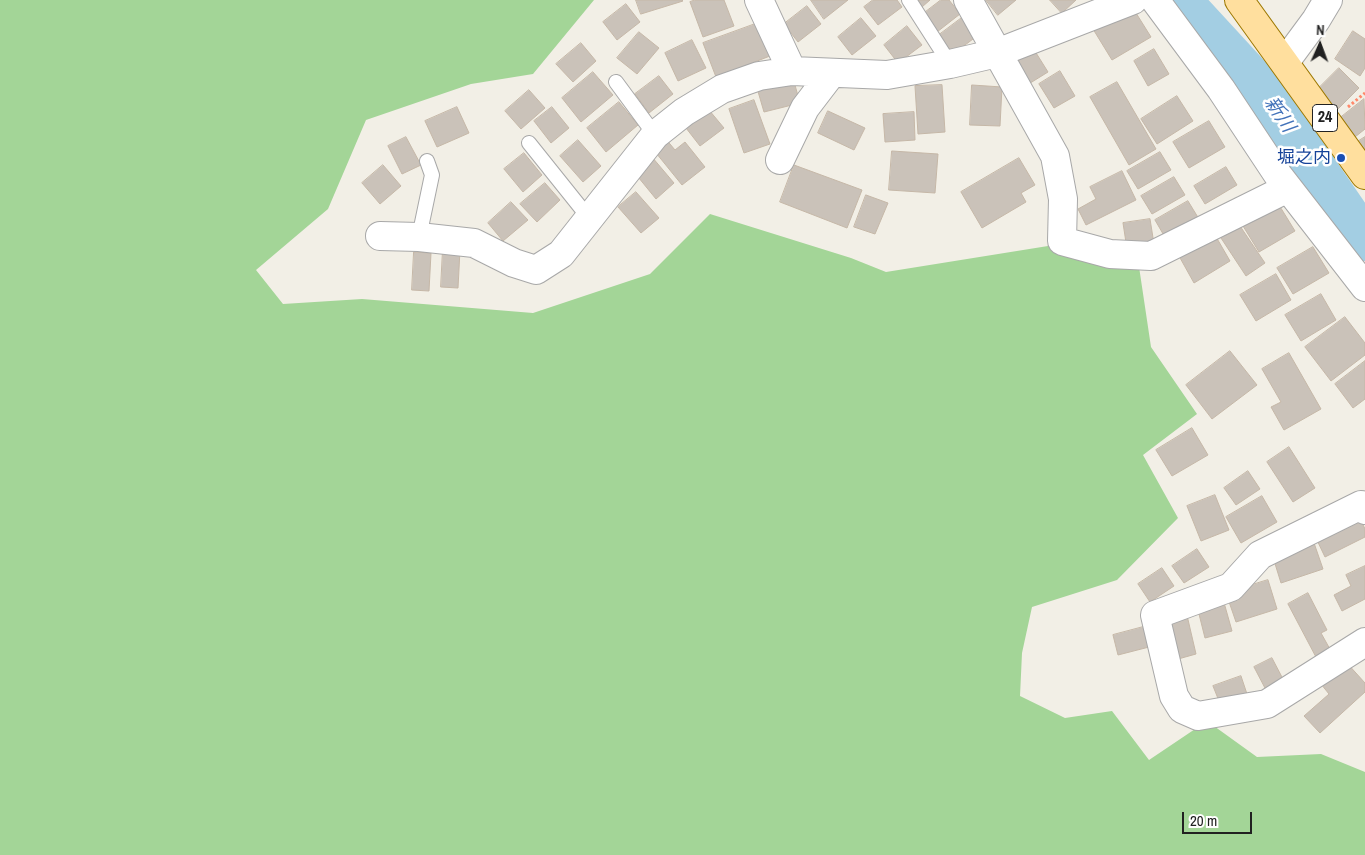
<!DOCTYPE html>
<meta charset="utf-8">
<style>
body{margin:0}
#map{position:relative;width:1365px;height:855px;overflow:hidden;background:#f2efe6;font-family:"Archivo Narrow",sans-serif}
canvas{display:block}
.north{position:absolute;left:1295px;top:20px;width:50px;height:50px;-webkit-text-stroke:4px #fff;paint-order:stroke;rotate:2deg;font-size:14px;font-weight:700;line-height:20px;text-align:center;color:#212121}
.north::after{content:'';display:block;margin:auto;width:18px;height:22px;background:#212121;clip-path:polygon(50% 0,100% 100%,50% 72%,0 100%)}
.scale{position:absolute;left:1182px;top:812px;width:70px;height:22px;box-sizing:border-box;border:2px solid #212121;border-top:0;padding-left:6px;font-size:15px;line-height:18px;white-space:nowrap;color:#212121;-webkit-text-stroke:4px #fff;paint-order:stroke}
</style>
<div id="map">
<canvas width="1365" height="855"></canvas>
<div class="north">N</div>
<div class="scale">20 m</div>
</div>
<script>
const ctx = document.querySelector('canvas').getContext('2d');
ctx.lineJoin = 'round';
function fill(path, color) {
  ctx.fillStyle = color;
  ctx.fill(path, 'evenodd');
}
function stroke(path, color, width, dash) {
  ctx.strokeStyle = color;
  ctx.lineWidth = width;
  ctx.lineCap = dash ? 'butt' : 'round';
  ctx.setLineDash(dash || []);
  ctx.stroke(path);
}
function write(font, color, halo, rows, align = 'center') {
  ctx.font = font + ' "Archivo Narrow","Noto Sans JP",sans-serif';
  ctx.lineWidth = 5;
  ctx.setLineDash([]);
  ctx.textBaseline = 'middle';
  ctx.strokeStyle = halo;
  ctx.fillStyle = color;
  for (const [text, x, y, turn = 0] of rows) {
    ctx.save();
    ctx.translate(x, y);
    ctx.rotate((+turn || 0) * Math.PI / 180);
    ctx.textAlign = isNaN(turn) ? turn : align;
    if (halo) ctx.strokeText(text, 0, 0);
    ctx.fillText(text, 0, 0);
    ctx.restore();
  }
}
fill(new Path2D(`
 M0 0H594L533 74 471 84 366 120 328 209 256 270 283 304 362 299 533 313 650 274 710 214 851 258 886 272 1048 246 1138 260 1151 347 1197 414 1143 455 1178 518 1117 580 1032 607 1022 653 1020 696 1065 718 1112 711 1149 760 1207 721 1257 757 1321 754 1365 772V855H0Z`), '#a3d597');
stroke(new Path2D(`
 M1180 0 1261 88 1365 240`), '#a3cee3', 42);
const building = new Path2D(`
 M636 0H682L683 1 641 14Z
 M695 0H724L734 26 703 37 690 2Z
 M811 0H848L824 19Z
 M873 0H897L902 7 878 25 864 7Z
 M917 0H930L922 7Z
 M941 0H949L960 14 937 32 923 14Z
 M986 0H1016L998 15Z
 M1050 0H1076L1062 13Z
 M626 4 640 22 617 40 603 22Z
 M1131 5 1151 37 1112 60 1093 29Z
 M807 6 821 24 798 42 784 24Z
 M963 17 977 36 953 54 939 35Z
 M861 18 876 36 852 55 838 37Z
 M758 23 770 56 716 77 703 43Z
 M907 26 922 45 898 63 884 45Z
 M1353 31 1365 39V68L1360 76 1335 59Z
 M639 32 659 48 637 74 617 58Z
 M692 40 706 68 678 81 665 53Z
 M581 43 596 61 573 82 556 64Z
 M1033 48 1048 72 1027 85 1012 59Z
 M1154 49 1169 74 1148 86 1134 61Z
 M1339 68 1359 88 1334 113 1314 93Z
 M1060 71 1075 96 1054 108 1039 84Z
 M593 72 613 95 581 122 562 98Z
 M659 76 673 94 649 113 635 94Z
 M793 78 800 103 764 112 757 88Z
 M1117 82 1156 149 1129 165 1090 97Z
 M942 85 945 132 918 134 915 86Z
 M972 85 1002 87 1000 126 970 125Z
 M529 90 545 108 521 129 505 111Z
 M1177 96 1193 121 1157 144 1141 119Z
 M1364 99 1365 129 1350 141 1335 122Z
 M754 100 770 144 744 153 729 109Z
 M619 102 638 125 606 152 587 128Z
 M457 107 469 133 437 147 425 121Z
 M552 107 569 128 551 143 534 121Z
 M709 110 724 128 700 146 686 128Z
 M828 111 865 128 854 150 818 133Z
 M914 112 915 140 885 142 883 114Z
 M1209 121 1225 147 1189 168 1173 142Z
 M406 137 421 165 402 174 388 146Z
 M1365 137V159L1354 144Z
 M665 138 675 150 685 142 705 167 682 185 652 148Z
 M578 140 601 166 583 182 560 156Z
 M892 151 938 154 935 193 889 190Z
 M1160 152 1171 170 1138 189 1127 171Z
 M524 153 542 175 523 192 504 169Z
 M652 157 674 183 656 199 634 172Z
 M1019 158 1035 185 1021 193 1026 202 982 228 961 192Z
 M383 165 401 186 380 204 362 183Z
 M794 165 862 190 847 228 780 202Z
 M1226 167 1237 185 1205 204 1194 186Z
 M1122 171 1136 200 1086 225 1078 209 1096 199 1090 187Z
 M1174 177 1185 195 1152 214 1141 196Z
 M545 183 560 200 537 222 520 204Z
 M636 192 659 218 641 233 618 207Z
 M866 195 888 203 875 234 854 227Z
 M1188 201 1199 219 1166 239 1155 220Z
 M511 202 528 220 503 241 488 223Z
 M1279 205 1295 231 1259 252 1243 226Z
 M1150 219 1154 244 1127 249 1123 223Z
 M1240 226 1265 263 1246 276 1221 238Z
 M1215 235 1230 261 1194 283 1179 256Z
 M1313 247 1329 273 1293 294 1277 268Z
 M443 249 460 250 458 288 441 287Z
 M414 252 431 253 429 291 412 290Z
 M1276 274 1291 300 1256 321 1240 295Z
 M1321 294 1336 320 1301 341 1285 315Z
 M1345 317 1365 343V355L1331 381 1305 347Z
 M1230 351 1257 385 1212 419 1186 385Z
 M1289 353 1321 409 1284 430 1271 407 1281 402 1262 369Z
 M1365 361V399L1353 408 1335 384Z
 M1192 428 1208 455 1172 476 1156 450Z
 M1289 447 1315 488 1293 502 1267 462Z
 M1248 471 1260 489 1236 505 1224 488Z
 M1215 495 1229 530 1201 541 1187 506Z
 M1262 496 1277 522 1241 543 1226 517Z
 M1358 514 1365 529V537L1325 557 1315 536Z
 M1313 540 1323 569 1281 583 1272 554Z
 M1197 549 1209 567 1184 583 1172 566Z
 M1365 566V599L1342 611 1334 595 1351 586 1346 575Z
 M1162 568 1174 586 1150 602 1138 584Z
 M1268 580 1277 609 1236 622 1226 593Z
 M1308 593 1327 630 1321 633 1331 651 1317 659 1288 604Z
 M1223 599 1232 631 1205 638 1197 606Z
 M1186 611 1196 654 1171 661 1160 617Z
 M1147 626 1153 646 1118 655 1113 635Z
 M1272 658 1284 681 1266 690 1254 667Z
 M1346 662 1365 683V692L1320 733 1304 716 1329 694 1321 684Z
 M1241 676 1248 697 1221 706 1213 686Z`);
fill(building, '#cac2b9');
stroke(building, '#c5b7a7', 1);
const service = new Path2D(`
 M909 0 950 64
 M616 82 655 135
 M529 143 589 218
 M419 237 432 175 427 161`);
const minor = new Path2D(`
 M759 0 792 71
 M968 0 1055 156 1063 199 1062 241 1110 254 1151 256 1288 188
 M1155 0 1221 89 1278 175 1365 287
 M780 160 805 108 831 74
 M380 236 419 237 474 243 514 263 536 270 561 254 655 135 684 112 722 89 759 76 792 71 887 75 950 64 997 53 1133 0
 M1365 510 1361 505 1260 555 1231 587 1155 615 1174 696 1182 709 1198 716 1267 704 1365 642`);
const tertiary = new Path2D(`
 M1285 62 1316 20 1328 0`);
const primary = new Path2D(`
 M1239 0 1365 175`);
stroke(service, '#a8a8a8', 16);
stroke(minor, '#a8a8a8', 30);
stroke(tertiary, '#a8a8a8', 30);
stroke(primary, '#9d7800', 30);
stroke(new Path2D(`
 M1348 107 1365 93
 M1299 161 1317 150`), '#ff886a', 3, [2.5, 2.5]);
stroke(service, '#fff', 14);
stroke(minor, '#fff', 28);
stroke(tertiary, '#fff', 28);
stroke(primary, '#ffdf9e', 28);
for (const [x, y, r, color] of [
 [1341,158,5,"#1a4fb4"]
]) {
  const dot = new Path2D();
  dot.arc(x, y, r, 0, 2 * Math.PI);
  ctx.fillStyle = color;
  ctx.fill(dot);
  stroke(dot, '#fff', 2);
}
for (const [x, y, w] of [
 [1325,118,25]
]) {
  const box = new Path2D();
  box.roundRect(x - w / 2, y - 13.5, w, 27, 4);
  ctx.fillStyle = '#fff';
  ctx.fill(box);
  stroke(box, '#212121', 1);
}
write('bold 16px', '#212121', null, [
 ["24",1325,118]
]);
write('18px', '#164399', '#fff', [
 ["堀之内",1331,158]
], 'right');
write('italic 19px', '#4373ba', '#fff', [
 ["新川",1279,115,56]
]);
</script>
